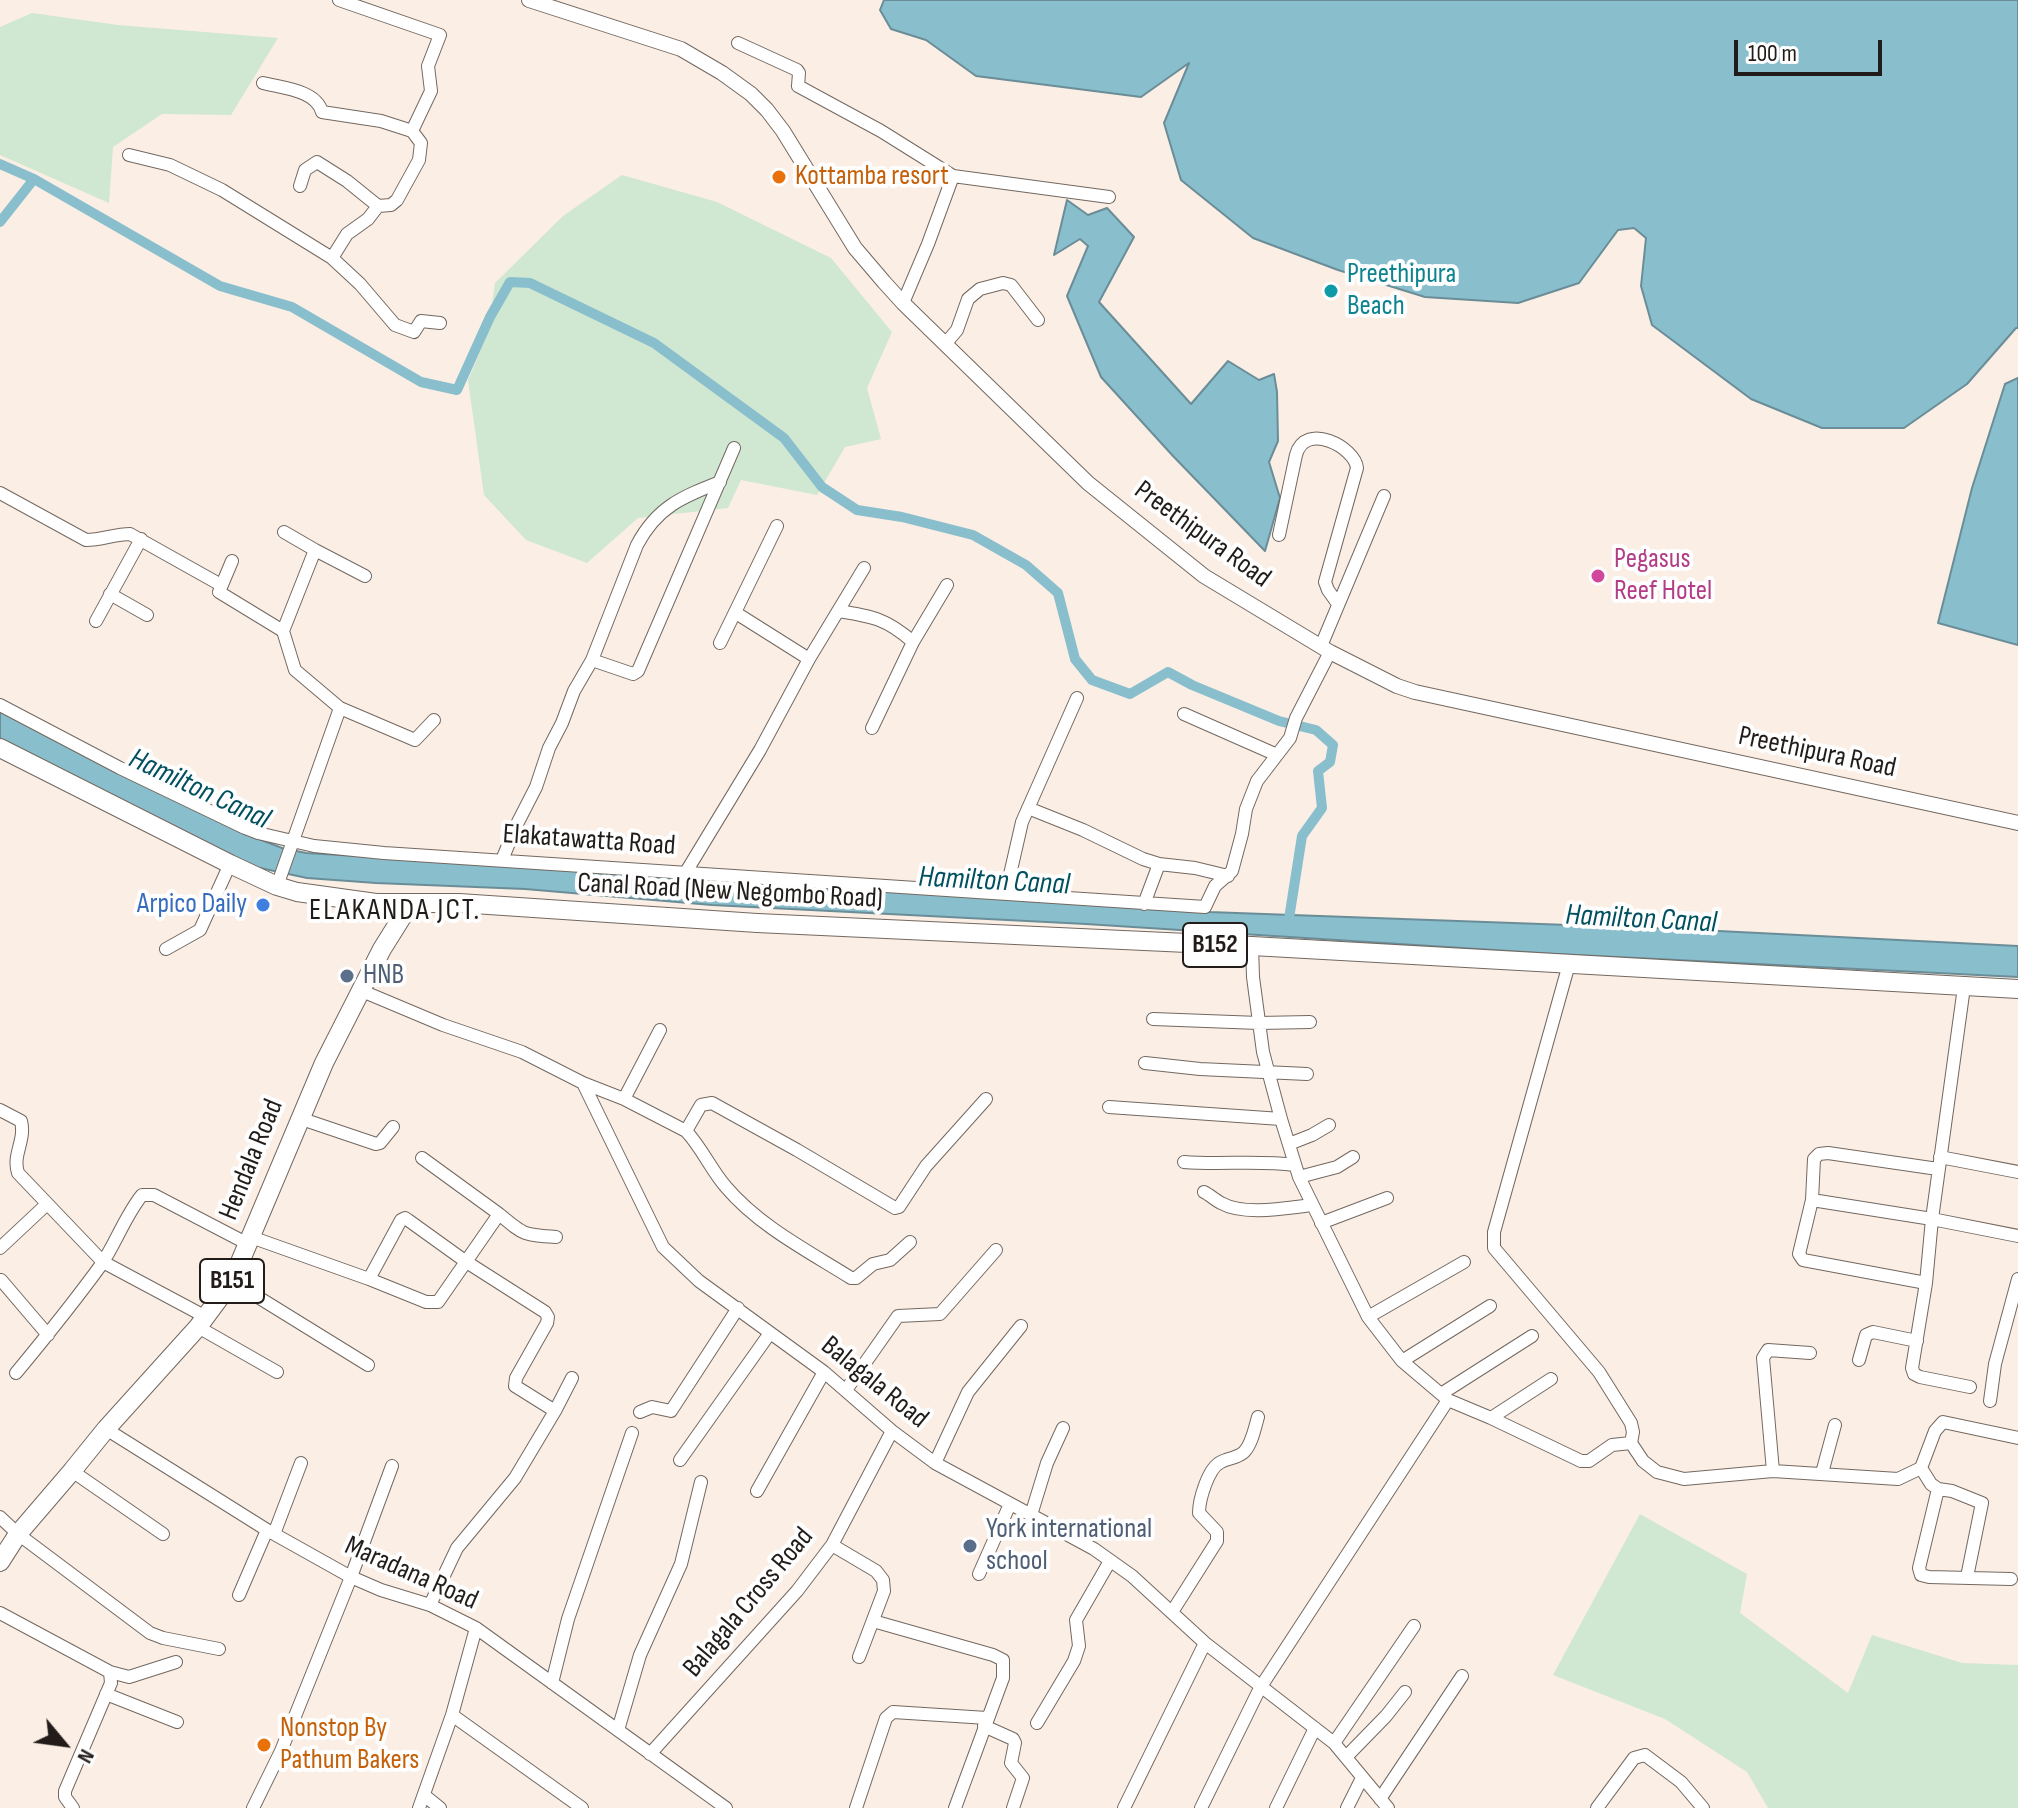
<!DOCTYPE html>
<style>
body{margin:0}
#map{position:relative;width:2018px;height:1808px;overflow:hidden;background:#fbeee5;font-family:"Sofia Sans Condensed",sans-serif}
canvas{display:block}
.north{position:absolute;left:24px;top:1704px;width:80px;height:80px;-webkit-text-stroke:6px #fefefe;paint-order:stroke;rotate:119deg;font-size:22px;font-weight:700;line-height:32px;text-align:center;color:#211c19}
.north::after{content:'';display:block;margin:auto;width:28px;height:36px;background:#211c19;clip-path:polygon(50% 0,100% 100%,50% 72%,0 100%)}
.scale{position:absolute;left:1734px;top:40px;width:148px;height:36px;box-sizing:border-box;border:4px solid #211c19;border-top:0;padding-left:10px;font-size:24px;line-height:28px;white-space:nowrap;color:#211c19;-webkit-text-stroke:6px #fefefe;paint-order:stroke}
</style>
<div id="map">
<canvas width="2018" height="1808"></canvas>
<div class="north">N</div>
<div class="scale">100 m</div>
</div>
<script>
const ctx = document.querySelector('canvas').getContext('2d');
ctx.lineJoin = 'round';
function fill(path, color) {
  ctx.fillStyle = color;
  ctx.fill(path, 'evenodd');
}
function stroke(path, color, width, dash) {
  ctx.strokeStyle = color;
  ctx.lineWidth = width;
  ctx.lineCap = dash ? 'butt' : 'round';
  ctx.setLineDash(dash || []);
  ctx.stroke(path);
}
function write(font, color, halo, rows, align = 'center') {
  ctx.font = font + ' "Sofia Sans Condensed",sans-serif';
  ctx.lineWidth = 8;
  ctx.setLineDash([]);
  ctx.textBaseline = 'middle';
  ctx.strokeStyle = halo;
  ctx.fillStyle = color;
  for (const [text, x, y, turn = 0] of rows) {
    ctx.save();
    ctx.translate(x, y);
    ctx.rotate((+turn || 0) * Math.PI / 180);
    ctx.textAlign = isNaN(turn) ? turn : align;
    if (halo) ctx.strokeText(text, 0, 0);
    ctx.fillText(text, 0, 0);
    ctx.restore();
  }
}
fill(new Path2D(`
 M32 13 118 25 278 38 231 115 162 114 113 147 109 203 0 155V27Z
 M622 175 717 202 831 258 892 332 867 388 881 439 845 447 817 495 741 480 728 508 638 518 587 563 526 540 484 495 468 380 488 333 495 283 563 216Z
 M1640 1514 1747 1574 1740 1613 1848 1693 1872 1635 1962 1663 2018 1665V1808H1768L1747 1772 1665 1719 1553 1675Z`), '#d0e7d1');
const water = new Path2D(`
 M884 0H2018V328H2016L1967 384 1904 428H1822L1751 399 1652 325 1641 286 1646 238 1634 228 1618 230 1579 283 1518 303 1425 297 1338 270 1253 238 1181 180 1164 123 1189 63 1141 97 976 76 926 40 891 29 880 10Z
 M1067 200 1088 215 1107 208 1134 237 1099 302 1191 404 1228 361 1259 380 1274 374 1277 392 1278 441 1269 462 1280 498 1265 551 1173 456 1101 377 1067 296 1088 246 1080 239 1054 255Z
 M2018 378V645L1938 623 1972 488 2005 384Z
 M0 709 259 839 282 848 306 853 476 863 1209 912 1679 929 2018 946V977L1556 954 1086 924 712 905 525 889 376 883 307 878 246 865 0 741Z`);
fill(water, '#89becd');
stroke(water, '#6a8d97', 2);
stroke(new Path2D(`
 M0 164 34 179 220 286 292 307 421 382 457 390 490 317 510 282 530 283 654 343 784 438 822 487 857 510 902 517 973 535 1026 565 1058 593 1075 659 1092 680 1130 694 1168 672 1192 685 1279 721 1316 730 1333 745 1330 762 1318 771 1322 808 1302 836 1288 925
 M0 222 34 179`), '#89becd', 10);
const minor = new Path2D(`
 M339 0 440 35 428 66 431 91 412 131
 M738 43 797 70 799 73 798 86 881 131 953 176 1109 197
 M263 83C282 88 316 90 322 112L381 121 412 131 421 143 419 160 397 200 391 205 378 206 368 219 347 234 332 258
 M129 155 170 165 222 190 332 258 360 284 395 325 414 332 421 321 440 323
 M300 186 305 170 317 162 347 181 378 206
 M903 303 928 244 953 176
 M946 343 957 330 968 299 980 289 1003 283 1011 285 1038 320
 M0 493 86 540C102 540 115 534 130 534L221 585
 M1279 535 1296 455C1305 421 1355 447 1357 468L1325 582 1328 590 1338 604
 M315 550 365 576
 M232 561 219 592 283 631 295 670 340 708 277 886
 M110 594 147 615
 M838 611C872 616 887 619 913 642L872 728
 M736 613 809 659
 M96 621 141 539
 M283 631 315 550 284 532
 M913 642 947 585
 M720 643 777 526
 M1321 646 1384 496
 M592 660 633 674 638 671 734 448
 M0 705 120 768 245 828 258 833 314 846 384 853 1205 907 1215 886 1232 871 1242 834 1246 809 1257 781 1290 738 1296 718 1330 652
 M340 708 415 740 434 720
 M1184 714 1277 755
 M1028 808 1083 830 1143 859 1159 864 1195 868 1228 876
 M502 860 516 826 536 787 549 748 562 723 574 691 592 660 637 545C657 507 682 497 720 482
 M686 872 760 750 809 659 864 568
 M1006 892 1022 822 1077 698
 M1144 904 1159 864
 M1252 946 1253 977 1263 1052 1281 1119 1299 1177 1368 1317 1402 1361 1448 1400 1491 1418 1581 1461H1589L1612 1445 1631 1443 1643 1461 1657 1472 1684 1479 1773 1471 1898 1479 1921 1468 1935 1431 1943 1422 2018 1438
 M166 949 200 930 230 864
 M1569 964 1494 1232V1248L1599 1372 1631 1423 1633 1432 1631 1443
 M1964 987 1932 1219 1926 1283 1912 1368 1914 1374 1920 1377 1970 1387
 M362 991 443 1025 522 1052 583 1083 663 1247 699 1281 824 1372 892 1431 935 1463 1094 1549 1132 1576 1205 1643 1334 1743 1388 1808
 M1153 1019 1259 1023 1310 1022
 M1145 1063 1200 1069 1307 1074
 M583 1083 624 1099 686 1131C702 1148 711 1170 726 1187 759 1226 808 1251 851 1278H856L873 1264 890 1260 910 1242
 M624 1099 660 1030
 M1109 1107 1281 1119
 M0 1110 21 1121C26 1141 12 1154 18 1173L103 1262 206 1317
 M299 1118 376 1144 380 1143 393 1127
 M686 1131 701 1105 712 1103 797 1150 895 1208 899 1207 926 1166 986 1099
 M1289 1144 1312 1135 1329 1125
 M1940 1157 2018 1172
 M1184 1162C1221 1165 1258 1160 1295 1165
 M1299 1177 1337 1167 1353 1157
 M1204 1192C1210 1195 1215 1200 1221 1203 1244 1216 1286 1208 1312 1205
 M1812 1200 1932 1219 2018 1236
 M499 1214C524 1235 523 1235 556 1237
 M1321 1223 1387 1198
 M251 1237 369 1279 401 1220 405 1218 408 1220 465 1261 545 1312 548 1317 547 1323 516 1378 515 1386 555 1411
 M0 1248 47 1204
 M369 1279 426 1302H438L499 1214 422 1158
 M1 1280 48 1335
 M232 1281 368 1365
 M1926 1283 1803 1260 1799 1254 1812 1200 1814 1159 1819 1154 1828 1153 1938 1169
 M1368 1317 1464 1262
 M198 1327 277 1372
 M1859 1360 1866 1335 1873 1332 1917 1341
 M1402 1361 1490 1306
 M16 1373C45 1338 74 1302 101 1265 116 1243 125 1216 142 1195H154L248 1244
 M846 1390 898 1316 940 1314 996 1250
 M1441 1394 1532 1336
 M1990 1401 1995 1364 2018 1279
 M640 1412 652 1407 671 1411 738 1308
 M1491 1418 1551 1379
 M106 1429 267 1530 351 1577 381 1590 430 1605 476 1628 726 1808
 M680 1460 770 1333
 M935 1463 968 1392 1021 1326
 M1921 1468 1931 1484 1938 1489 1952 1491 1982 1503 1967 1577
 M72 1471 163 1534
 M1773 1471 1763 1358 1768 1350 1810 1353
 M1822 1473 1835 1425
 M1938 1489 1919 1568 1921 1575 1929 1577 2011 1579
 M757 1491 824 1372
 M1031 1515 1047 1463 1063 1428
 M0 1517 18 1534 150 1633 163 1638 219 1649
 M274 1534 301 1463
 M832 1545 876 1571 883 1580 884 1591 859 1657
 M979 1574 1010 1504
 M239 1595 267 1530
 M430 1605 457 1548 515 1478 555 1411 572 1378
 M1172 1612 1217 1541V1532L1199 1513C1199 1500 1208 1468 1221 1462 1228 1458 1238 1458 1244 1452 1252 1444 1255 1427 1258 1417
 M0 1613 110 1672 111 1683 65 1791V1797L73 1808
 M873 1621 993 1655 1003 1660V1678L955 1808
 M110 1672 129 1677 176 1662
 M552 1683 568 1619 632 1433
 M106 1694 177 1722
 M452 1715 582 1808
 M1037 1723 1074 1661 1079 1646 1076 1620 1110 1561
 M984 1726 1013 1739 1015 1743 1011 1763 1023 1778 1013 1808
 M618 1730 640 1655 681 1564 701 1482
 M1334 1743 1414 1626
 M650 1754 797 1591 832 1545 892 1431
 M1346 1757 1386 1716 1405 1692
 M425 1796 440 1808
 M1380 1799 1462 1676
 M253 1808 281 1751 351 1577 392 1466
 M419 1808 452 1715 476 1628
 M856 1808 886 1718 893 1712 987 1718
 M1124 1808 1205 1643
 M1201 1808 1260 1688 1448 1400
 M1276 1808 1315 1728
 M1347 1808 1362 1778
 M1597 1808 1634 1758 1645 1755 1681 1782 1703 1808`);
const tertiary = new Path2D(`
 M529 0 681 49 722 73 751 94 767 110 783 131 855 248 884 282 903 303 1088 483 1204 576 1330 652 1397 686 1415 692 2018 823`);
const primary = new Path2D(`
 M0 748 230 864 277 886 297 892 376 903H459L757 923 1252 946 2018 989
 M0 1562 18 1534 72 1471 106 1429 198 1327 232 1281 324 1063 382 949 402 917 405 904`);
stroke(minor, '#736860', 14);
stroke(tertiary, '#736860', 16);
stroke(primary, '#736860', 20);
stroke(minor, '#fff', 12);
stroke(tertiary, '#fff', 14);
stroke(primary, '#fff', 18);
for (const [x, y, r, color] of [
 [779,177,8,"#e8710a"],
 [1331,291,8,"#0f9aa8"],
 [1598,576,8,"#d1479c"],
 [263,905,8,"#3f7fe0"],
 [347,976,8,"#5c6f8a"],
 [970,1546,8,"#5c6f8a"],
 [264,1745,8,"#e8710a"]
]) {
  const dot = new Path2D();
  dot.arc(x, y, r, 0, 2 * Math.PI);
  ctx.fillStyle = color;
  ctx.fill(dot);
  stroke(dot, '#fefefe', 3);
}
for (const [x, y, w] of [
 [1215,945,64],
 [232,1281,64]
]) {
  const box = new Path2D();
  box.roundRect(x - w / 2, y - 22, w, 44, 6);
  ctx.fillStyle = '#fefefe';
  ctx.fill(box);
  stroke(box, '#211c19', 2);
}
write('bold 26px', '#211c19', null, [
 ["B152",1215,945],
 ["B151",232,1281]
]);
write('28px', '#c56008', '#fefefe', [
 ["Kottamba resort",795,177],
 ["Nonstop By",280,1729],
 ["Pathum Bakers",280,1761]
], 'left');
write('28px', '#0d838f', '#fefefe', [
 ["Preethipura",1347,275],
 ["Beach",1347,307]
], 'left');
write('28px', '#211c19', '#fefefe', [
 ["Preethipura Road",1202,535,36],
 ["Preethipura Road",1817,753,12],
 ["Elakatawatta Road",589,841,4],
 ["Canal Road (New Negombo Road)",730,892,3],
 ["Hendala Road",252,1160,-68],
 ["Balagala Road",874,1383,39],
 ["Maradana Road",411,1574,24],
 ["Balagala Cross Road",749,1603,-50]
]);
write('28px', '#b23c85', '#fefefe', [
 ["Pegasus",1614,560],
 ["Reef Hotel",1614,592]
], 'left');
write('28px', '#366cbe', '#fefefe', [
 ["Arpico Daily",247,905]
], 'right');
write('28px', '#4e5e75', '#fefefe', [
 ["HNB",363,976],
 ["York international",986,1530],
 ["school",986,1562]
], 'left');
write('italic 30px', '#005060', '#fefefe', [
 ["Hamilton Canal",199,790,25],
 ["Hamilton Canal",994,882,3],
 ["Hamilton Canal",1641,920,3]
]);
ctx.letterSpacing = '2px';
write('30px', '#211c19', '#fefefe', [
 ["ELAKANDA JCT.",395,911]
]);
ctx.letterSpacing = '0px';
</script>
